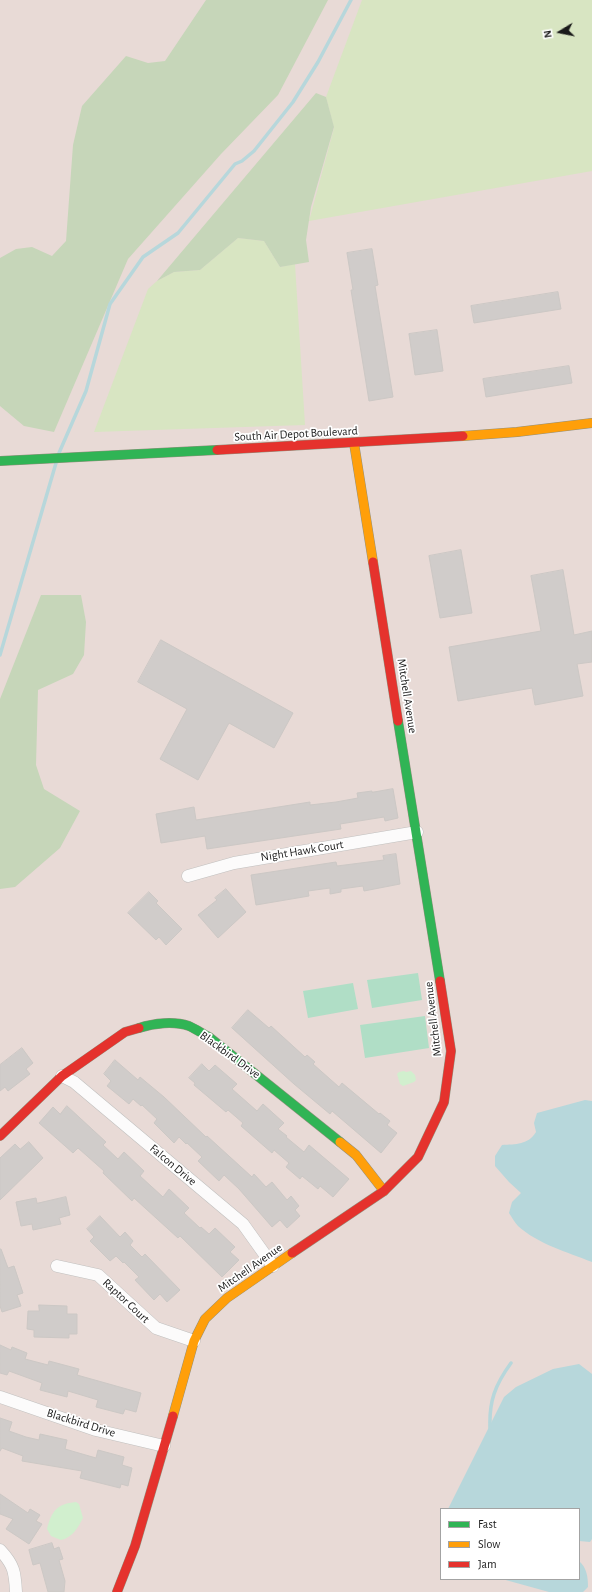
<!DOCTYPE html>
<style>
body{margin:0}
#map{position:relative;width:592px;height:1592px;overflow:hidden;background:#e9e6e3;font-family:"Alegreya Sans",sans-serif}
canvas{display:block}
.legend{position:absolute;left:440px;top:1508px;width:140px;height:72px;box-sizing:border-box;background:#fff;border:1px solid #a3a3a3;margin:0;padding:5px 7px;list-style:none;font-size:12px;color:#1a1a1a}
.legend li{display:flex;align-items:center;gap:8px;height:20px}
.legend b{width:20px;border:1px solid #a3a3a3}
.north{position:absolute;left:540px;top:12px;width:40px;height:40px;-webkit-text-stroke:3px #fff;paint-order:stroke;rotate:260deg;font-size:11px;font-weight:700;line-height:16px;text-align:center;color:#1a1a1a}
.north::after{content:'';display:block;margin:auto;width:14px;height:18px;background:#1a1a1a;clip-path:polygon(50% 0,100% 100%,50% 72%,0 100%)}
</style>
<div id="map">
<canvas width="592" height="1592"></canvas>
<ul class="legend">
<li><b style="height:5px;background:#30b455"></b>Fast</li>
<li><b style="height:5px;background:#ff9f0a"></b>Slow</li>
<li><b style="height:5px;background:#e5322d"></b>Jam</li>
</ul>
<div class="north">N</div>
</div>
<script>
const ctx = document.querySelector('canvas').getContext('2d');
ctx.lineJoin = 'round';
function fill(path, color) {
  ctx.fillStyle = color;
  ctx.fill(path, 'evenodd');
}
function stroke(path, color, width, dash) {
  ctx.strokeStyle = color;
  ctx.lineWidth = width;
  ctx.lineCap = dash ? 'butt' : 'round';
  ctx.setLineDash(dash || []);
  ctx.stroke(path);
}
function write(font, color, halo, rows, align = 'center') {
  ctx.font = font + ' "Alegreya Sans",sans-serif';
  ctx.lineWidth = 3.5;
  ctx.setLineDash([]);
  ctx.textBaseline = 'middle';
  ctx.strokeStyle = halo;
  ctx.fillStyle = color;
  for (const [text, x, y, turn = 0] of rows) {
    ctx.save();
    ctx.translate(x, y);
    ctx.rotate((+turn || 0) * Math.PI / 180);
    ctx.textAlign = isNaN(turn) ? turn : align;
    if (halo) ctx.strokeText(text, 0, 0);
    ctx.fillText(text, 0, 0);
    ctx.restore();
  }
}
fill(new Path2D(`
 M0 0H592V1592H0ZM441 1509H579V1579H441Z`), '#e8dad6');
fill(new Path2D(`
 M362 0H592V171L309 221 334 128 326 97Z
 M238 238 264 241 280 267 295 264 305 425 94 432 148 289 157 281 174 272 200 270Z`), '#d8e5c2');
fill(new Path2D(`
 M206 0H328L278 95 221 154 128 259 54 432 24 426 0 406V258L16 249 32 247 52 256 66 241 73 145 82 106 126 56 148 63 165 61Z
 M316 93 326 97 334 127 311 207 306 240 309 262 280 267 264 241 238 238 200 270 174 272 157 281Z
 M41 595H81L86 622 84 655 73 674 38 690 36 765 44 789 80 811 60 848 15 887 0 889V699Z`), '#c6d6b9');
fill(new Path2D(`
 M404 1071 406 1072 411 1071 415 1075 416 1080 414 1082 403 1086 400 1084 397 1074 399 1072Z
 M76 1502 79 1504 83 1518C77 1529 73 1537 61 1540L51 1536 47 1529C52 1510 57 1504 76 1502Z`), '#d1efce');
fill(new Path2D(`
 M418 973 422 1000 372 1008 367 980Z
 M353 983 358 1009 308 1018 303 991Z
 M425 1016 429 1048 365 1058 360 1025Z`), '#b0dec6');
fill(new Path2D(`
 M585 1100 592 1101V1262C567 1252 538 1244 518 1226 514 1222 512 1217 509 1213L512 1202 521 1193 509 1182 495 1166V1156L502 1145C516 1144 528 1145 536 1132L534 1123 537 1113Z
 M579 1364 592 1374V1539L590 1542 579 1541V1509H448L504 1397 516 1387 553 1369Z
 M579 1561C587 1568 588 1577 588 1587L583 1592H549L502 1579H579Z`), '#b7d7db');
stroke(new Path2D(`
 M59 453 86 391 110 304 143 257 178 233 235 164 242 161 254 151 293 102 318 62 351 0
 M0 655 56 463
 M490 1428C489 1401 495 1385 511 1363`), '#b7d7db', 3.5);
const building = new Path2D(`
 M372 249 378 285 375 286 393 397 369 401 351 290H353L347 253Z
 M558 292 561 309 474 323 471 306Z
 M437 330 443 371 415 375 409 334Z
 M569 366 572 383 486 397 483 379Z
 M461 550 472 613 440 618 429 556Z
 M563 570 574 635 592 631V662L577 664 583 696 535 705 532 688 458 701 449 647 541 631 531 576Z
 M161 640 293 713 274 748 229 723 198 780 160 759 187 709 138 682Z
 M393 789 398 818 385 821 384 817 340 824 341 829 207 849 205 836 161 843 156 814 194 807 196 820 310 802V805L336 802 358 798 357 793 372 791V792Z
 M396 854 400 884 364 891 363 886 341 889V892L330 894V888L308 891 309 896 256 905 251 875 336 862 337 866 384 860 383 856Z
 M226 889 246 912 218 938 198 915 217 900 215 898Z
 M149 892 158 901 156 903 182 929 166 945 159 937 156 940 128 913Z
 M248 1010 269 1028 271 1026 305 1057 307 1055 315 1062 313 1064 339 1087 342 1083 379 1114 380 1113 390 1121 387 1125 397 1133 381 1153 332 1111 330 1114 294 1084 232 1028Z
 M22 1048 33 1063 26 1069 30 1074 8 1091 5 1087 0 1091V1065Z
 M115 1060 138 1080 140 1077 164 1097 206 1137 207 1136 252 1177 254 1174 266 1187 272 1182 287 1200 291 1196 299 1206 295 1210 300 1216 287 1228 280 1220 272 1227 239 1189 224 1175 219 1181 198 1161 202 1157 187 1143 186 1144 179 1137 174 1143 154 1123 157 1119 142 1105 141 1106 133 1099 129 1104 107 1086 111 1081 104 1074Z
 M202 1064 209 1071 215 1065 237 1084 232 1089 257 1111 263 1104 284 1123 278 1129 287 1136 286 1137 304 1152 309 1145 349 1179 333 1197 320 1186 318 1189 302 1176 300 1179 286 1167 289 1163 274 1150 272 1153 241 1126 243 1123 228 1110 226 1112 194 1085 195 1083 189 1078Z
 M67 1106 106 1142 103 1145 118 1159 124 1152 144 1171 140 1176 163 1197 169 1189 189 1208 184 1213 200 1228 201 1227 209 1234 215 1228 235 1247 230 1252 239 1260 222 1277 180 1236 178 1238 134 1198 132 1201 103 1173 104 1171 78 1148 73 1153 39 1123 53 1107 60 1114Z
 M29 1142 43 1158 0 1200V1158L15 1144 20 1149Z
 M66 1197 70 1215 59 1218 61 1224 33 1230 32 1224 21 1226 16 1202 36 1198 37 1203Z
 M100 1216 120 1237 125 1232 133 1241 130 1245 142 1257 145 1254 180 1290 167 1302 160 1294 154 1300 135 1280 139 1277 124 1262 123 1263 116 1256 110 1261 90 1241 94 1237 87 1229Z
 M0 1249H1L8 1268 14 1266 23 1293 17 1295 21 1306 2 1312 0 1306Z
 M39 1305 67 1306V1314H77V1334H69V1338L34 1337V1330L27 1329 28 1311H39Z
 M0 1345 11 1350 12 1347 27 1353 25 1359 48 1365 49 1361 79 1369 77 1375 141 1393 136 1412 125 1409 123 1414 96 1407 98 1400 68 1391 67 1397 40 1390 42 1383 9 1371 7 1375 0 1373Z
 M0 1418 12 1422 9 1431 26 1437 39 1440 40 1434 67 1440 65 1449 96 1458 98 1450 124 1457 122 1465 132 1468 128 1486 121 1484 120 1488 80 1478 82 1471 22 1461 23 1456 2 1448 0 1451Z
 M0 1494 28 1513 30 1509 40 1515 36 1521 42 1524 29 1544 6 1529 13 1519 0 1514Z
 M52 1543 54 1549 59 1547 63 1559 59 1560 65 1581 64 1592H48L40 1563 33 1565 29 1550Z`);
fill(building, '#d0ccca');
stroke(building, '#ccc8c5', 1);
const street = new Path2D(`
 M188 876 234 863 417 832
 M62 1076 74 1082 243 1224 273 1266
 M57 1266 98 1275 156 1328 194 1341
 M0 1397 96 1430 164 1446
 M0 1550C14 1565 15 1572 16 1592`);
const fast = new Path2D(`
 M0 461 217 450
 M398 721 440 981
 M139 1028C154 1023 174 1021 189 1026 196 1029 203 1034 209 1037L340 1142`);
const slow = new Path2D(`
 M463 436 517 432 592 423
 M354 443 373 562
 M340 1142 356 1155 384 1191
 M173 1416 194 1341 205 1319 227 1298 292 1253`);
const jam = new Path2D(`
 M217 450 463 436
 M373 562 398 721
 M0 1136 62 1076 125 1032 139 1028
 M292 1253 384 1191 418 1157 444 1102 451 1051 440 981
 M117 1592 135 1546 173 1416`);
stroke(street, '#c1c0bf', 13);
stroke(fast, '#92907d', 10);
stroke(slow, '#92907d', 10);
stroke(jam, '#92907d', 10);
stroke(street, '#fcfbfb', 12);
stroke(fast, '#30b455', 9);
stroke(slow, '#ff9f0a', 9);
stroke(jam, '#e5322d', 9);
write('12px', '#1a1a1a', '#fff', [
 ["South Air Depot Boulevard",296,434,-3],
 ["Mitchell Avenue",407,696,81],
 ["Night Hawk Court",302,851,-9],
 ["Mitchell Avenue",433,1019,-97],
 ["Blackbird Drive",230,1055,36],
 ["Falcon Drive",173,1165,40],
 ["Mitchell Avenue",250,1268,-35],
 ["Raptor Court",126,1301,43],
 ["Blackbird Drive",81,1423,17]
]);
</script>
